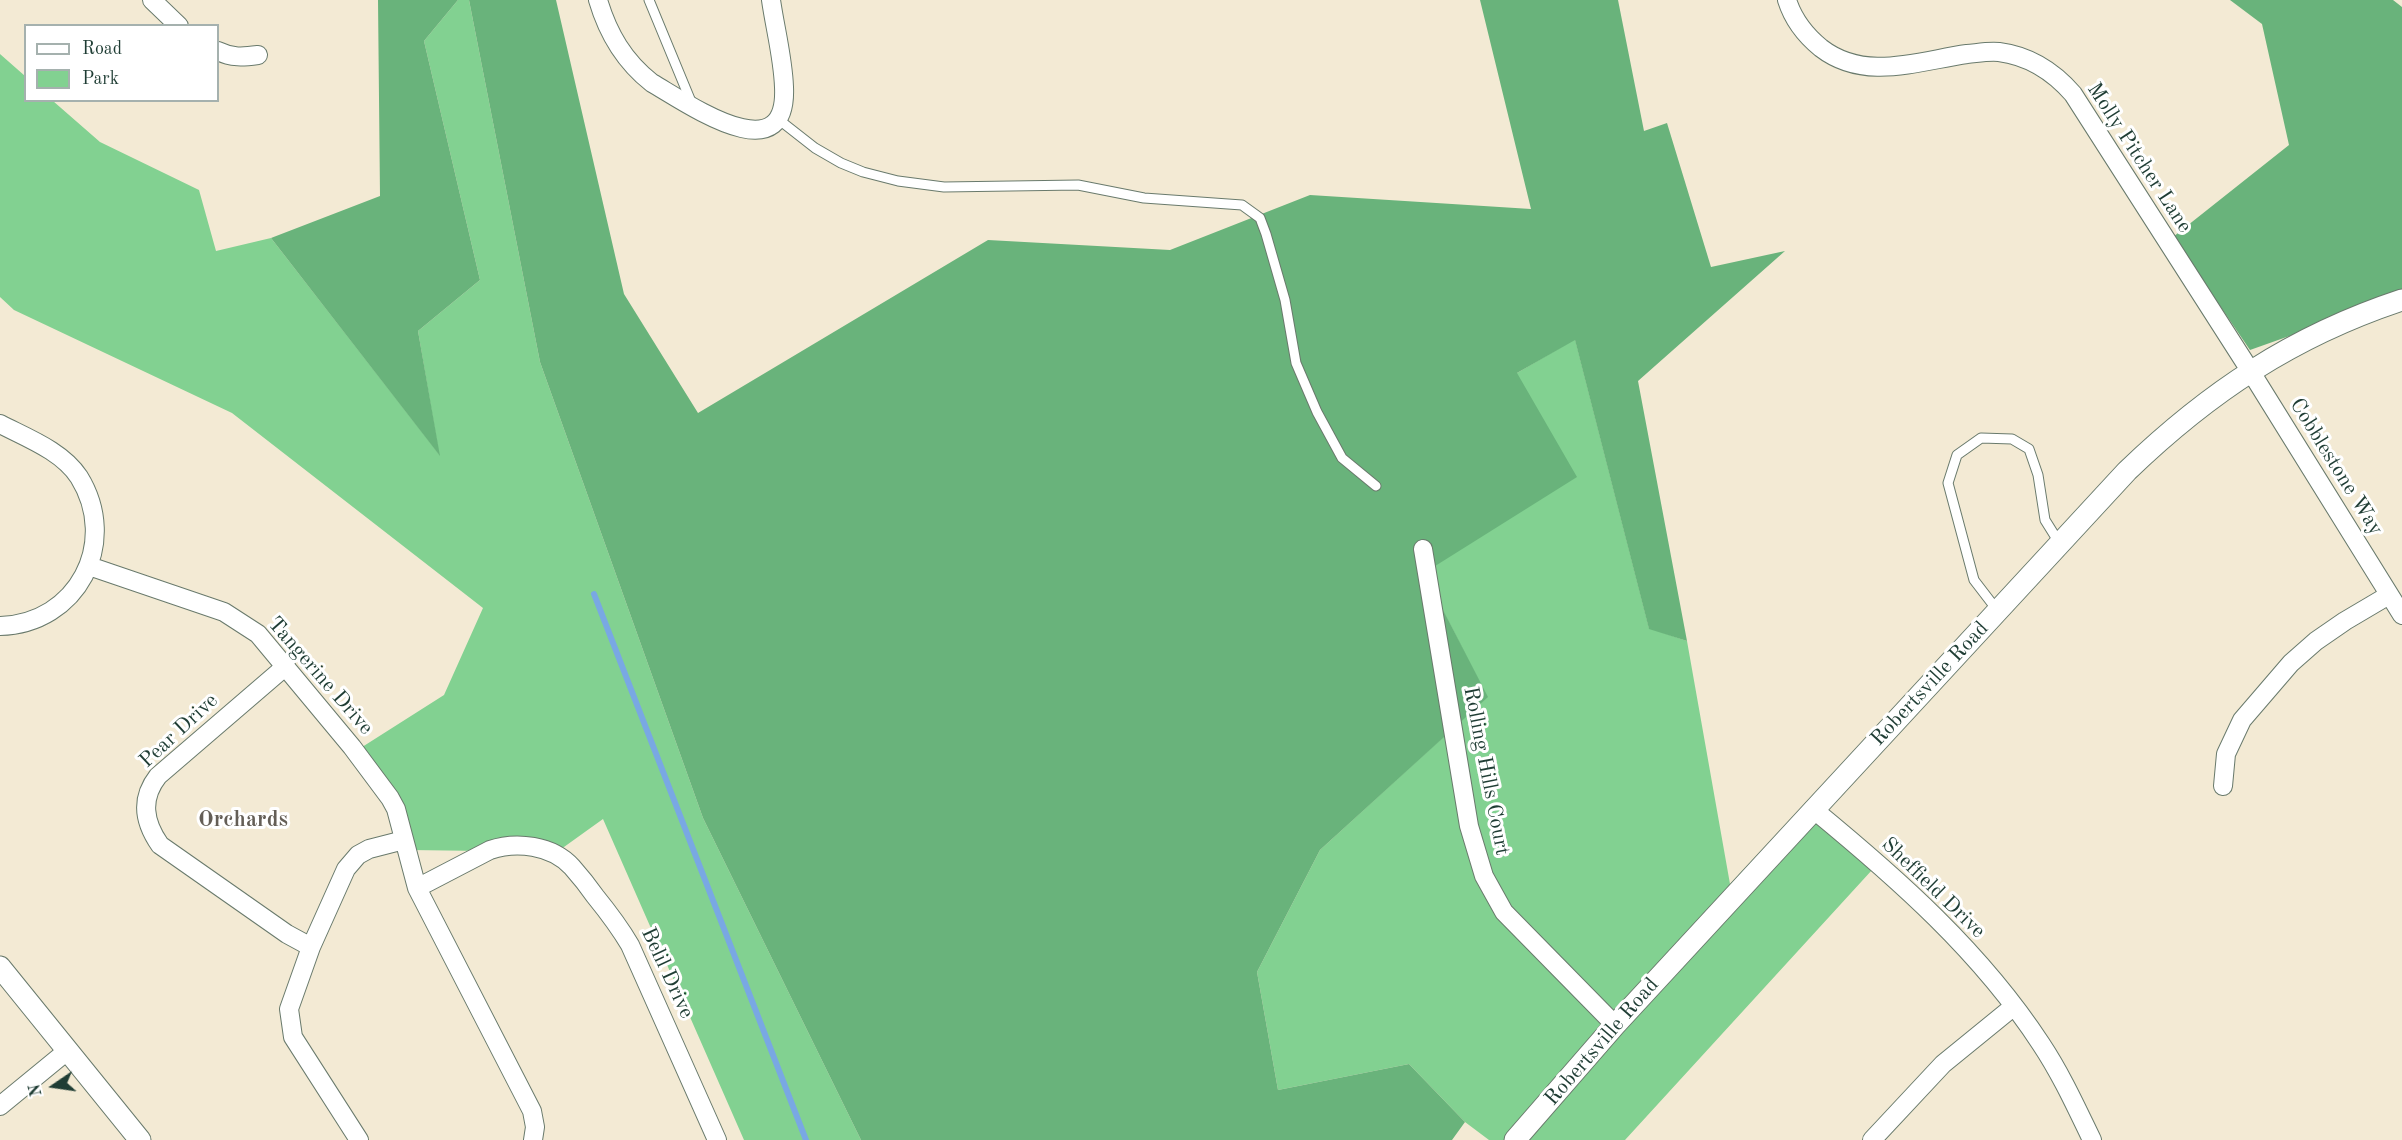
<!DOCTYPE html>
<style>
body{margin:0}
#map{position:relative;width:2402px;height:1140px;overflow:hidden;background:#f3ead4;font-family:"Old Standard TT",serif}
canvas{display:block}
.legend{position:absolute;left:24px;top:24px;width:195px;height:78px;box-sizing:border-box;background:#fff;border:2px solid #a5b1ae;margin:0;padding:8px 10px;list-style:none;font-size:18px;color:#1f3d34}
.legend li{display:flex;align-items:center;gap:12px;height:30px}
.legend b{width:30px;border:2px solid #a5b1ae}
.north{position:absolute;left:24px;top:1056px;width:60px;height:60px;-webkit-text-stroke:4px #fff;paint-order:stroke;rotate:257deg;font-size:16px;font-weight:700;line-height:24px;text-align:center;color:#1f3d34}
.north::after{content:'';display:block;margin:auto;width:21px;height:27px;background:#1f3d34;clip-path:polygon(50% 0,100% 100%,50% 72%,0 100%)}
</style>
<div id="map">
<canvas width="2402" height="1140"></canvas>
<ul class="legend">
<li><b style="height:8px;background:#fff"></b>Road</li>
<li><b style="height:16px;background:#82d191"></b>Park</li>
</ul>
<div class="north">N</div>
</div>
<script>
const ctx = document.querySelector('canvas').getContext('2d');
ctx.lineJoin = 'round';
function fill(path, color) {
  ctx.fillStyle = color;
  ctx.fill(path, 'evenodd');
}
function stroke(path, color, width, dash) {
  ctx.strokeStyle = color;
  ctx.lineWidth = width;
  ctx.lineCap = dash ? 'butt' : 'round';
  ctx.setLineDash(dash || []);
  ctx.stroke(path);
}
function write(font, color, halo, rows, align = 'center') {
  ctx.font = font + ' "Old Standard TT",serif';
  ctx.lineWidth = 6;
  ctx.setLineDash([]);
  ctx.textBaseline = 'middle';
  ctx.strokeStyle = halo;
  ctx.fillStyle = color;
  for (const [text, x, y, turn = 0] of rows) {
    ctx.save();
    ctx.translate(x, y);
    ctx.rotate((+turn || 0) * Math.PI / 180);
    ctx.textAlign = isNaN(turn) ? turn : align;
    if (halo) ctx.strokeText(text, 0, 0);
    ctx.fillText(text, 0, 0);
    ctx.restore();
  }
}
fill(new Path2D(`
 M458 0H469L540 362 703 818 861 1140H744L603 819 557 852 410 850 359 749 444 695 483 608 232 413 14 310 0 297V54L25 76 26 100 53 101 100 142 199 190 216 251 271 238 439 454 418 331 480 280 424 41Z
 M1575 339 1649 628 1687 641 1730 884 1811 798 1883 858 1625 1140H1489L1465 1122 1409 1064 1278 1090 1257 972 1320 850 1487 697 1424 573 1517 373Z`), '#82d191');
fill(new Path2D(`
 M378 0H458L424 41 480 280 418 331 440 456 271 238 380 196Z
 M469 0H556L624 294 698 413 988 240 1170 250 1310 195 1531 209 1480 0H1618L1644 131 1667 123 1711 267 1785 251 1638 381 1687 641 1649 629 1575 340 1517 373 1577 477 1424 573 1488 697 1320 850 1257 972 1278 1090 1409 1064 1465 1122 1452 1140H861L703 818 540 362Z
 M2230 0H2393L2402 7V296L2250 350 2173 237 2289 145 2262 24Z`), '#69b37b');
stroke(new Path2D(`
 M594 594 806 1140`), '#79a8e3', 6);
const service = new Path2D(`
 M649 0 692 104
 M778 119 815 148 841 163 863 172 898 181 944 187 1078 185 1144 198 1242 205 1260 218 1266 234 1285 300 1296 363 1317 412 1342 458 1376 486
 M1997 610 1974 580 1948 483 1957 455 1981 438 2012 439 2029 449 2038 475 2045 520 2060 544`);
const minor = new Path2D(`
 M152 0 179 26
 M598 0C608 34 624 61 652 83 687 103 788 175 784 87 783 58 775 28 771 0
 M1787 0C1793 19 1805 35 1821 48 1865 82 1918 61 1967 54 1978 53 1988 51 1999 52 2030 56 2053 71 2073 94L2251 372 2402 615
 M218 51C232 58 243 57 258 55
 M0 424C27 438 62 451 79 477 120 543 77 624 0 626
 M1423 549 1469 826 1484 876 1504 912 1615 1025
 M89 566 224 612 258 634 352 747 390 798 396 809 417 888 532 1111 535 1127 533 1140
 M286 666 158 776C140 799 144 822 160 845L287 934 311 947
 M2223 786 2226 754 2242 720 2291 663 2316 641 2345 621 2389 595
 M1813 809C1897 878 1981 952 2041 1044 2061 1074 2076 1107 2092 1140
 M417 888 490 850C516 841 552 845 572 867 580 876 588 886 595 896 608 912 620 928 630 945L717 1140
 M0 1106 67 1051
 M359 1140 293 1037 289 1009 311 947 346 869 358 855 369 849 404 840
 M1872 1140 1943 1064 2013 1007`);
const tertiary = new Path2D(`
 M0 967 140 1140
 M1515 1140 1615 1025 2127 471C2209 392 2293 336 2402 300`);
stroke(service, '#697a6c', 11);
stroke(minor, '#697a6c', 20);
stroke(tertiary, '#697a6c', 23);
stroke(service, '#fff', 9);
stroke(minor, '#fff', 18);
stroke(tertiary, '#fff', 21);
write('21px', '#1f3d34', '#fff', [
 ["Molly Pitcher Lane",2139,158,57],
 ["Cobblestone Way",2336,467,58],
 ["Tangerine Drive",320,676,49],
 ["Robertsville Road",1930,684,-47],
 ["Pear Drive",179,731,-43],
 ["Rolling Hills Court",1486,771,79],
 ["Sheffield Drive",1933,888,44],
 ["Belil Drive",667,973,65],
 ["Robertsville Road",1602,1042,-49]
]);
write('bold 22px', '#645e56', '#fff', [
 ["Orchards",243,820]
]);
</script>
